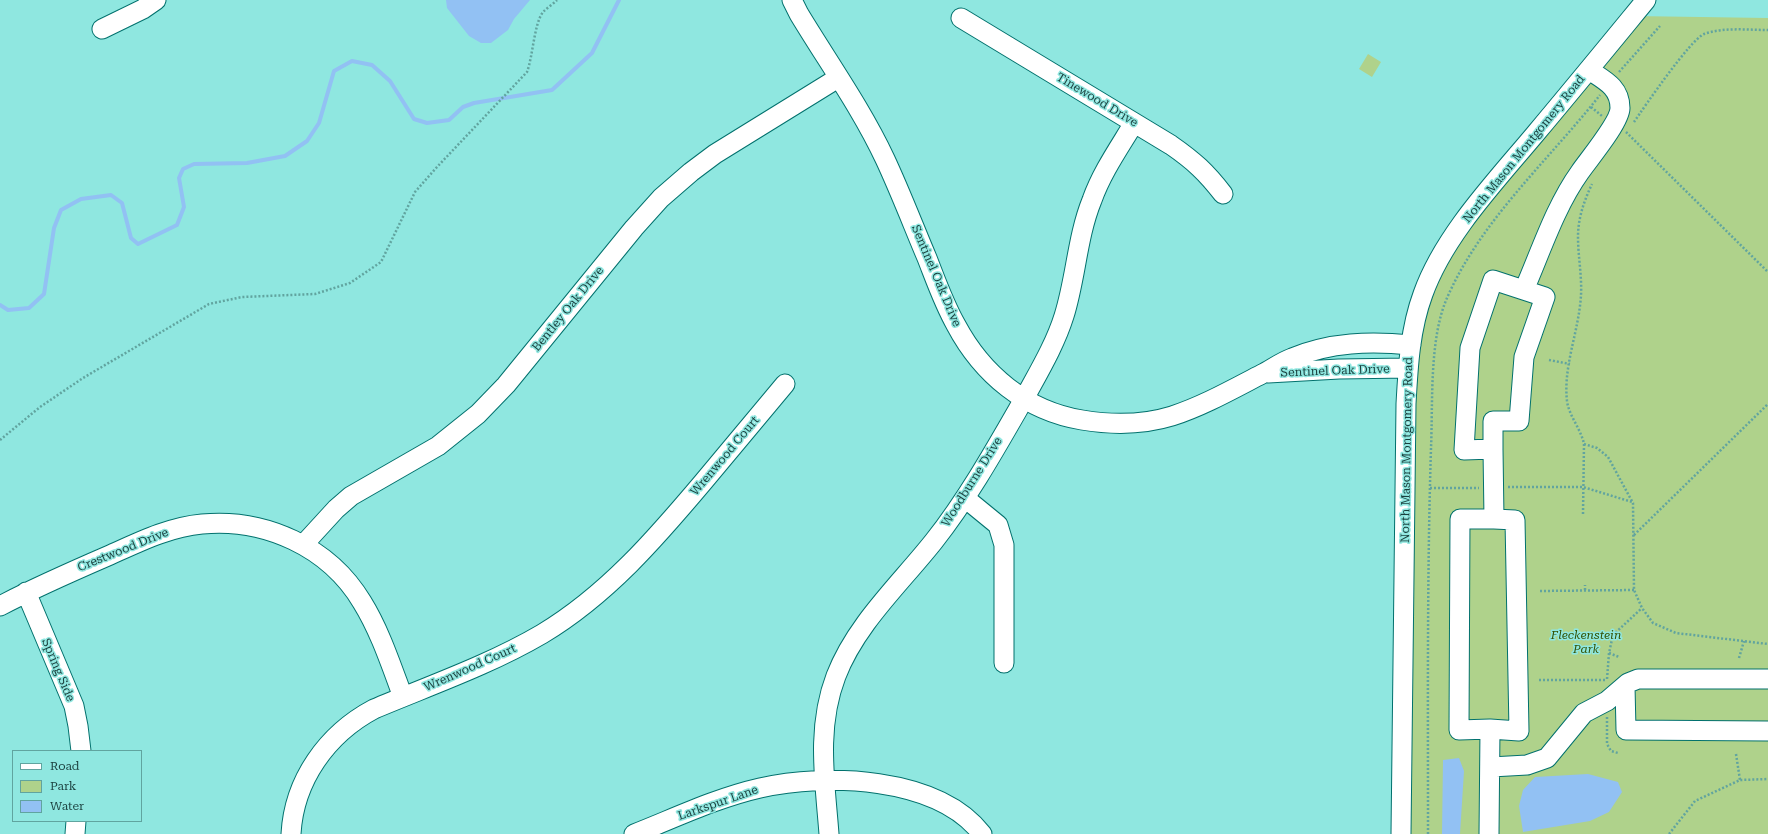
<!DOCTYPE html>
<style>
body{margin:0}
#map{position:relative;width:1768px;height:834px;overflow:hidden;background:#8fe7e0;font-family:"Roboto Serif",serif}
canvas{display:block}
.legend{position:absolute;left:12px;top:750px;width:130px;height:72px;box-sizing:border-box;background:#8fe7e0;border:1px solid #60a49f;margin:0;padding:5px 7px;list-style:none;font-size:12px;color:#1a3f3d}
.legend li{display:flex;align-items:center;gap:8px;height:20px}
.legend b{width:20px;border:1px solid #60a49f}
</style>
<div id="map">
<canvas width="1768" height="834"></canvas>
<ul class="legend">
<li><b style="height:5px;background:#fff"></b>Road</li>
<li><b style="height:11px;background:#afd28b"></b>Park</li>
<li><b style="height:11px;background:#92c1f3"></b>Water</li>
</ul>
</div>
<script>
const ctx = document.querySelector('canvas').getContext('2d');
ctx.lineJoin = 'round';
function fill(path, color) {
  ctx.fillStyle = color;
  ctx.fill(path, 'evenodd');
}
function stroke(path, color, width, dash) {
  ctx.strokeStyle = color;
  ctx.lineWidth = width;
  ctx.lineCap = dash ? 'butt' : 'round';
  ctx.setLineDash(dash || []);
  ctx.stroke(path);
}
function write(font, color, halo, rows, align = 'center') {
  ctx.font = font + ' "Roboto Serif",serif';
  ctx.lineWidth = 3;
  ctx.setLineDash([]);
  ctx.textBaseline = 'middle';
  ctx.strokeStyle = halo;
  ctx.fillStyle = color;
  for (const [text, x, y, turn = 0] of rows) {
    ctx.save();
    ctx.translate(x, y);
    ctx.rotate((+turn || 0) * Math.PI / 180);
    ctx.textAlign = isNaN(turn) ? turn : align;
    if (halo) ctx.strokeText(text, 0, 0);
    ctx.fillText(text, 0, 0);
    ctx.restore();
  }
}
fill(new Path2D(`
 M1633 16 1768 18V834H1401L1409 354 1439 259Z
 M1368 54 1381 62 1372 77 1359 69Z`), '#afd28b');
fill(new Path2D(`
 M446 0H530L514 19 508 30 491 43H481L469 36 447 8Z
 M1459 758 1464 771 1460 834H1442L1443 760Z
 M1588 774 1618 782 1622 792 1609 812 1590 821 1523 832 1519 806 1523 790 1535 777Z`), '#92c1f3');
stroke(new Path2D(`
 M0 305 8 310 29 308 44 294 54 228 61 210 81 199 111 195 122 203 131 238 138 244 177 225 184 207 179 178 183 169 194 164 247 163 285 156 307 141 319 123 334 71 352 61 372 65 390 81 414 119 427 123 449 120 463 107 474 103 552 90 592 53 619 0`), '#92c1f3', 4);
const minor = new Path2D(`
 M792 0 799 14C828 62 861 108 885 159 900 191 913 225 927 258 936 281 944 304 956 325 982 374 1026 411 1082 420 1112 425 1143 425 1172 416 1203 406 1233 389 1262 374 1272 369 1281 362 1292 358 1331 342 1370 341 1411 345
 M961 18 1171 145C1194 161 1206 172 1223 194
 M102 29 143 9 156 0
 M1524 290C1541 251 1555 207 1580 172 1589 159 1620 122 1620 108 1620 87 1604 80 1589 70
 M1268 373 1339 369 1408 368
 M965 498 998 525 1004 545V663
 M303 545 336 509 351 496 438 446 478 414 506 385 634 228 661 198 691 172 715 154 838 78
 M26 592 74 706 78 726 81 751
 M0 606C36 587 73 571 110 555 139 542 169 527 202 524 265 518 329 547 362 602 380 631 391 665 403 697
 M1625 686 1626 730 1768 731
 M1490 729 1519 731 1515 520 1494 519
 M1491 767 1527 765 1547 758 1584 713 1607 701 1628 683 1638 679H1768
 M75 834 76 821
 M291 834C294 780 327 734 374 709 431 685 489 665 542 634 607 595 656 538 704 481 731 449 758 416 785 384
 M634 834C675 818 716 798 760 788 825 773 937 776 982 834
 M829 834C825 781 816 728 836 676 856 624 900 584 934 541 968 498 997 446 1024 399 1038 373 1055 345 1064 316 1076 278 1077 237 1092 200 1102 172 1119 148 1134 123
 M1401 834 1406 404C1408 367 1410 329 1423 294 1444 235 1496 181 1536 133 1573 89 1609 45 1646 0
 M1489 834 1490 729 1459 730 1460 519H1494L1493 449 1464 450 1470 348 1493 280 1545 297 1524 357 1519 421H1493V449`);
stroke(minor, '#02716d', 21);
stroke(new Path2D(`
 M1619 72 1660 26
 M1591 107 1602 116
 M1634 122C1645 106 1690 40 1704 34 1724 27 1747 30 1768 30
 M1626 132 1768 272
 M1549 360 1570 364
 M0 440 40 407 83 378 209 304 242 297 315 294 350 283 381 262 415 192 437 167 527 72C533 56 534 24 543 12 547 8 553 4 557 0
 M1584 444 1597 448 1608 457 1633 503 1634 590 1642 608 1653 623 1676 633 1768 644
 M1508 487H1583L1632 502
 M1430 488H1479
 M1583 514 1584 444C1581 429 1569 416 1567 401 1563 366 1579 331 1581 295 1582 276 1578 256 1578 237 1578 218 1584 201 1592 184
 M1634 535 1768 404
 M1585 590V585
 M1540 591 1634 590
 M1609 653 1619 657
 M1739 658 1744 641
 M1607 679 1609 653 1613 635 1642 608
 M1539 680H1607
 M1607 717V744L1611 751 1618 753
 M1736 754 1740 780
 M1428 834C1428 705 1427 576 1431 448 1433 403 1429 339 1447 298 1481 220 1548 161 1600 95
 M1669 834 1695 801 1740 780 1768 779`), '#61a49f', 2.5, [2, 2]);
stroke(minor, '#fff', 19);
write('12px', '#1a3f3d', '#8fe7e0', [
 ["Tinewood Drive",1097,100,31],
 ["North Mason Montgomery Road",1524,149,-51],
 ["Sentinel Oak Drive",936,276,67],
 ["Bentley Oak Drive",568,309,-51],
 ["Sentinel Oak Drive",1335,371,-2],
 ["North Mason Montgomery Road",1407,450,-89],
 ["Wrenwood Court",725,456,-50],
 ["Woodburne Drive",972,482,-58],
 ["Crestwood Drive",123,550,-22],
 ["Wrenwood Court",470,668,-24],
 ["Spring Side",58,670,67],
 ["Larkspur Lane",718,803,-19]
]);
write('italic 12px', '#335102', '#8fe7e0', [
 ["Fleckenstein",1586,635],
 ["Park",1586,649]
]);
</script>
